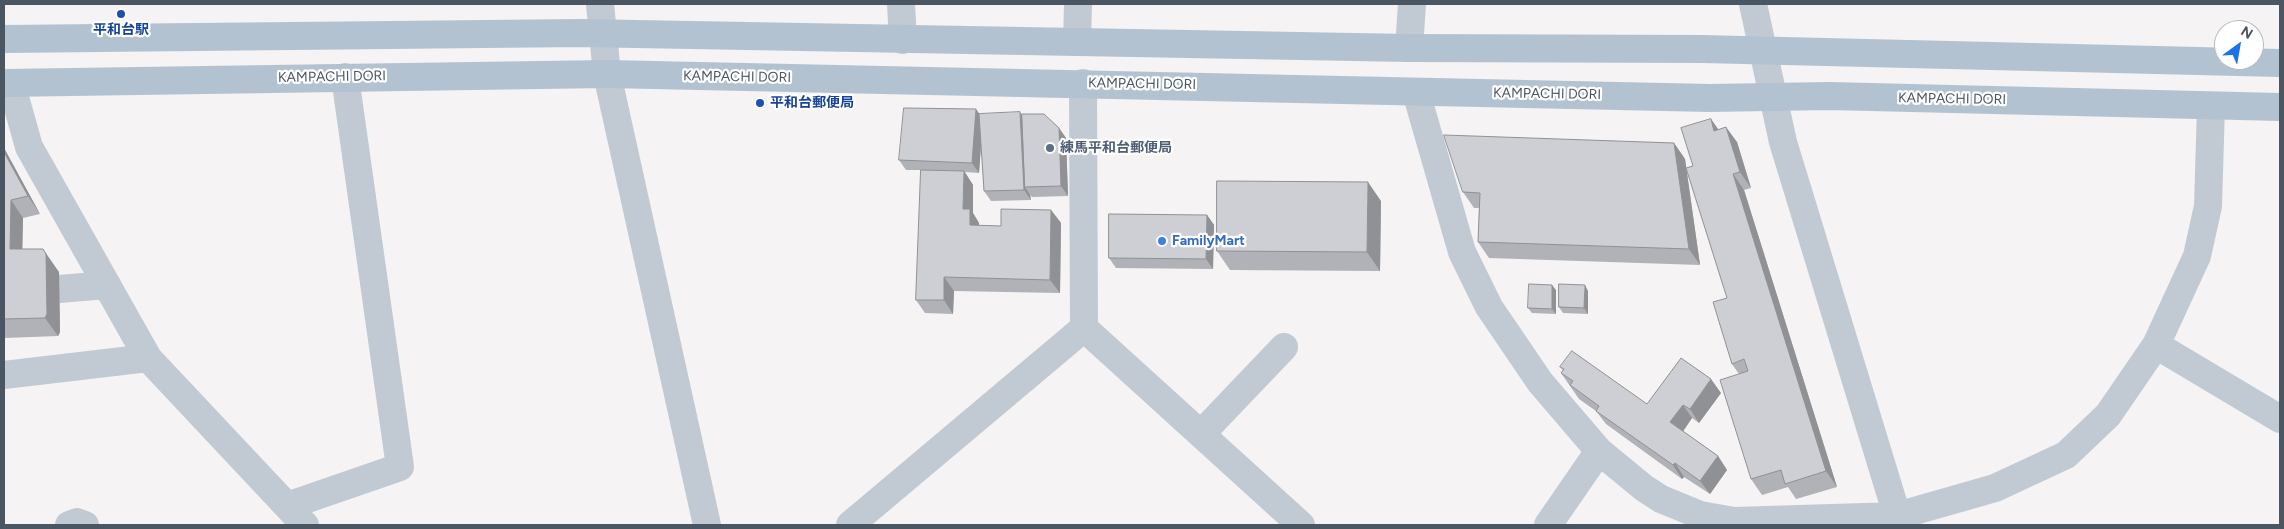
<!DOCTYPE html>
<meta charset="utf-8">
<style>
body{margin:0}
#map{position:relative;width:2284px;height:529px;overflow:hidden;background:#f5f3f3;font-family:Figtree,sans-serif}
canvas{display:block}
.frame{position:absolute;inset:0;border:5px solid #4a5661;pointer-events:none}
.north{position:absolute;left:2214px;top:20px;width:50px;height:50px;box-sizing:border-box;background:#fff;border:1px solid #b7bbc0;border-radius:50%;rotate:32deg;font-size:14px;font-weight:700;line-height:20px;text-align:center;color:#4a5661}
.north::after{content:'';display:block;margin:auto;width:18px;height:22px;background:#1a73e8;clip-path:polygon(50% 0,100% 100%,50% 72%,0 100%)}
</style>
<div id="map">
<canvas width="2284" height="529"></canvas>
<div class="frame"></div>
<div class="north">N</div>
</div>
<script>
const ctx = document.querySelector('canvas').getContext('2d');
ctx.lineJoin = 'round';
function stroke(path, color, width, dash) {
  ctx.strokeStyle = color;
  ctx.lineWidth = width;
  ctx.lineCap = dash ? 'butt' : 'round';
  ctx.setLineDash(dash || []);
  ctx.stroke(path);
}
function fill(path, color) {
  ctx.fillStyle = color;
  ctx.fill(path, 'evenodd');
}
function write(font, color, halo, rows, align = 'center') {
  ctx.font = font + ' Figtree,"Noto Sans JP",sans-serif';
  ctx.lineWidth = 4.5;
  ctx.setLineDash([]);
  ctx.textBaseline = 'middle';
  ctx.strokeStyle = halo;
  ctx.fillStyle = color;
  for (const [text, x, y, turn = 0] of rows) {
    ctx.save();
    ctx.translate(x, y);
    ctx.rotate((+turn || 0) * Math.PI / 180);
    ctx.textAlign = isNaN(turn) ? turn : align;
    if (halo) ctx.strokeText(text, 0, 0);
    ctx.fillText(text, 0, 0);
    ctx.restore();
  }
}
stroke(new Path2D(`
 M600 4 607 74 707 525
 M901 4 903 40
 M1753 4 1783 142 1900 525
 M1077 42 1078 4
 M1409 48 1412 4
 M11 83 29 147 148 358 305 525
 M1083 83 1084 328 1301 525
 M1416 92 1462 252 1489 307 1540 382 1599 451 1644 488 1661 499 1700 515 1734 521 1897 516 1995 488 2066 455 2108 415 2156 345 2197 256 2208 206 2211 106
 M59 289 107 285
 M2156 345 2280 419
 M4 375 148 358
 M1201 434 1284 347
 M287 506 400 467 345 77
 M69 525 77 522 85 525
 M850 525 1084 328
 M1548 525 1599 451`), '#c1cad2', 28);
stroke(new Path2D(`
 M4 39 581 33 1409 48 1702 49 2280 63
 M4 83 607 74 1710 98 1829 96 2280 107`), '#b3c2d1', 28);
fill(new Path2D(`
 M980 114 1022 115 1059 128 1066 138 1068 196 1032 197 1030 195 1031 200 991 201 984 191 981 144 979 173 965 172 973 185V213L979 223V225L1001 226 1051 210 1061 223 1060 293 954 291 953 314 925 313 916 300 921 170H906L899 160Z
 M1711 119 1718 129 1737 142 1751 188 1744 190 1837 487 1796 499 1788 487 1762 495 1751 479 1739 374 1732 364 1727 298 1693 166Z
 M1674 143 1685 159 1700 265 1489 258 1478 242 1479 208H1474L1463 192Z
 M4 148 40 214 23 218 22 249 59 272 60 332 58 336 4 338Z
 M1381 201 1380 271 1230 270 1217 251Z
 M1207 215 1214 225 1213 269 1116 268 1109 258Z
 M1556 290V314L1532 313 1528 308Z
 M1588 291V314L1563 313 1559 307Z
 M1560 367 1647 404 1721 393 1699 423 1692 418 1683 431 1718 456 1727 470 1710 494 1684 477 1682 479 1606 424 1596 411 1579 399 1561 373 1563 370Z`), '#b0b2b7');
fill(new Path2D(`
 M976 109 983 119 979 173 972 163Z
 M1020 112 1027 122 1025 187 1030 195 1031 200 1024 190Z
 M1711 119 1722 135 1714 131Z
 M1726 127 1737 142 1751 188 1740 172Z
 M1059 128 1066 138 1068 196 1061 186Z
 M1674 143 1685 159 1700 265 1689 249Z
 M4 148 40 214 28 196 4 152Z
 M964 171 973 185V213L979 223V238L970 225 963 209Z
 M1733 174 1744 190 1837 487 1826 471Z
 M1368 182 1381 201 1380 271 1367 252Z
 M11 200 23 218 22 267 10 249Z
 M1051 210 1061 223 1060 293 1050 280Z
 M1207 215 1214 225 1213 269 1206 259Z
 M43 249 59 272 60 332 58 336 45 318Z
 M944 277 954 291 953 314 944 300Z
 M1552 285 1556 290V314L1552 309Z
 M1585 285 1588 291V314L1584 308Z
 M1711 379 1721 393 1699 423 1690 409Z
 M1683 405 1692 418 1680 436 1670 422Z
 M1718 456 1727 470 1710 494 1700 481Z
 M1675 463 1684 477 1682 479 1673 465Z`), '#909195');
const building = new Path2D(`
 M904 108 976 109 972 163 899 160Z
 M1020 112 1024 190 984 191 979 114Z
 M1022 114H1044L1059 128 1061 186 1025 187Z
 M1711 119 1714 131 1726 127 1740 172 1733 174 1826 471 1785 484 1781 470 1751 479 1720 380 1748 371 1744 359 1732 364 1713 302 1727 298 1686 168 1693 166 1681 128Z
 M1444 135 1674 143 1689 249 1478 242 1480 193 1463 192Z
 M4 152 28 196 11 200 10 249H43L46 254 47 314 45 318 4 319Z
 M921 170 964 171 963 209H970V225L1001 226V209L1051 210 1050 280 944 277V300H916Z
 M1217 181 1368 182 1367 252 1217 251Z
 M1109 214 1207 215 1206 259 1109 258Z
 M1529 284 1552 285V309L1528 308Z
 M1559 284 1585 285 1584 308 1559 307Z
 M1572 351 1647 404 1681 358 1711 379 1690 409 1683 405 1670 422 1718 456 1700 481 1675 463 1673 465 1596 411 1599 406 1570 385 1573 381 1561 373 1564 369 1560 367Z`);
fill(building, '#cdcfd5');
stroke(building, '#909195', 1);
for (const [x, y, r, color] of [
 [121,14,5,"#1a4fb4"],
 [760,103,5,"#1a4fb4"],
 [1050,148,5,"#5c6f8a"],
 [1162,241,5,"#3f7fe0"]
]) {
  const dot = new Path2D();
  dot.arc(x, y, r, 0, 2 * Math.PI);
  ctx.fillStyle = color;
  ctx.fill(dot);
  stroke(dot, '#fff', 2);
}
write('bold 14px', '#164399', '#fff', [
 ["平和台駅",121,30],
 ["平和台郵便局",770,103,"left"]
]);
write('14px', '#4a5661', '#fff', [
 ["KAMPACHI DORI",332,77,-1],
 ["KAMPACHI DORI",737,77,1],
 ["KAMPACHI DORI",1142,84,1],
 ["KAMPACHI DORI",1547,94,1],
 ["KAMPACHI DORI",1952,99,1]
]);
write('bold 14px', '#4e5e75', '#fff', [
 ["練馬平和台郵便局",1060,148]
], 'left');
write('bold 14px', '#366cbe', '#fff', [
 ["FamilyMart",1172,241]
], 'left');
</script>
